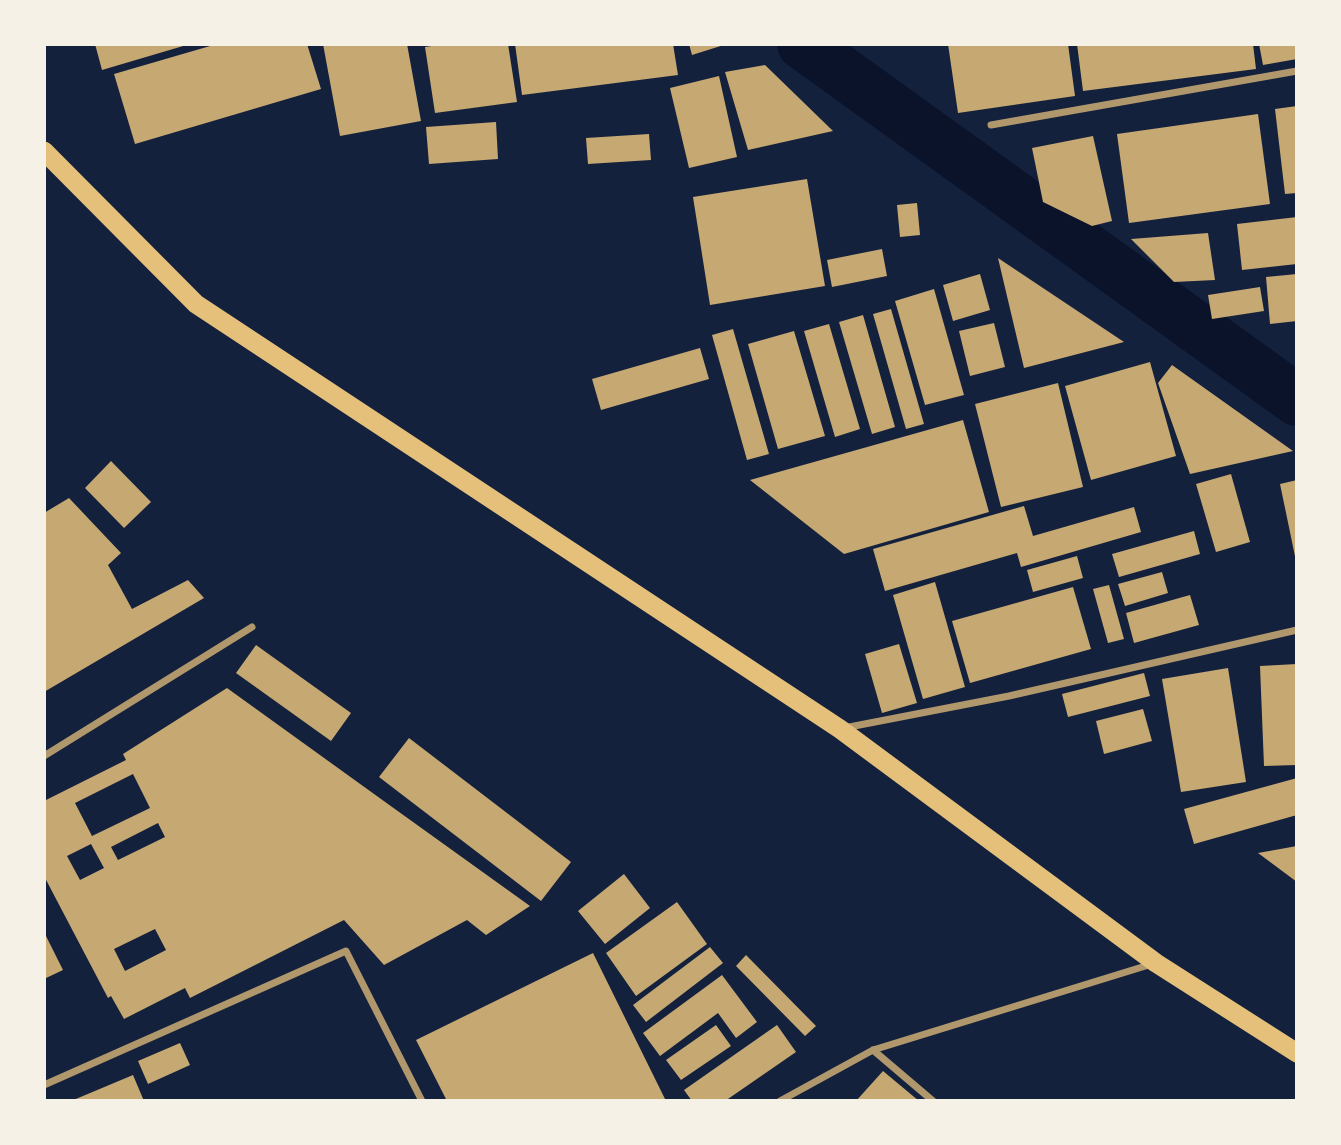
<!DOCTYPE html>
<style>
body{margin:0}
#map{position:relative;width:1341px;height:1145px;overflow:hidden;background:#14213d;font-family:Manrope,sans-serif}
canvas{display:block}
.frame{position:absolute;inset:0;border:46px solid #f6f1e7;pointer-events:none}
</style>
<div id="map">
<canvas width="1341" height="1145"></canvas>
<div class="frame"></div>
</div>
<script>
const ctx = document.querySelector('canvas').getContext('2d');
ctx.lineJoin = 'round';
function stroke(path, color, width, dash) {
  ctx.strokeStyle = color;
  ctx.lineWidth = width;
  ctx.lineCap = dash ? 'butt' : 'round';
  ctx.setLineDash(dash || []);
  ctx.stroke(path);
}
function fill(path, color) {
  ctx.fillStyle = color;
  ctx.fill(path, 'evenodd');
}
stroke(new Path2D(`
 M803 44 1297 400`), '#0b132b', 52);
fill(new Path2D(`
 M95 44H190L102 70Z
 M217 44H307L321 89 135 144 114 74Z
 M323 44H407L421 121 340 136Z
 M445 44H508L517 102 435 113 425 47Z
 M515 44H673L678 75 522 95Z
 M689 44H727L692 55Z
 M948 44H1068L1075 96 958 113Z
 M1077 44H1253L1256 69 1083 91Z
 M1259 44H1297V59L1263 65Z
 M765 65 833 131 748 150 725 72Z
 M719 76 737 157 689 168 670 88Z
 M1297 106V193L1285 194 1275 109Z
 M1258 114 1270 204 1129 223 1117 134Z
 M496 122 498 159 429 164 426 127Z
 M649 134 651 160 588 164 586 138Z
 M1093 136 1112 221 1092 226 1043 202 1032 148Z
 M807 179 825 286 710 305 693 197Z
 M917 203 920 235 900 237 897 205Z
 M1297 217V264L1242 270 1237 224Z
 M1208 233 1215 280 1174 282 1131 239Z
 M882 249 887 276 832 287 827 260Z
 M998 258 1124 342 1024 368Z
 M980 274 990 310 953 321 943 285Z
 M1297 274V321L1270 324 1266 277Z
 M1260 287 1264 311 1212 319 1208 295Z
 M934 289 964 395 925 405 895 301Z
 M891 309 924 424 906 429 873 314Z
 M863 315 895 427 872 434 839 322Z
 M994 323 1005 367 970 376 959 331Z
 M829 324 860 429 835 437 804 331Z
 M733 329 769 454 747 460 712 335Z
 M794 331 825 436 778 449 748 344Z
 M700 348 709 379 601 410 592 379Z
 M1150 362 1176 456 1091 480 1065 386Z
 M1172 365 1293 451 1190 474 1158 383Z
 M1058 383 1083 487 1001 507 975 404Z
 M963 420 989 512 844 554 750 480Z
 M111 461 151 502 124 528 85 488Z
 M1231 474 1250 542 1216 552 1196 484Z
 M1297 480V561H1296L1280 484Z
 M69 498 121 553 108 565 132 609 188 580 204 598 44 692V513Z
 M1024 506 1033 536 1134 507 1141 532 1021 567 1017 553 885 591 873 549Z
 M1194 531 1200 554 1119 577 1112 554Z
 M1077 556 1083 578 1033 592 1027 570Z
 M1162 572 1168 593 1125 606 1118 584Z
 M935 582 965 687 923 699 893 595Z
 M1109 585 1124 639 1108 643 1093 589Z
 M1073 587 1091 649 970 683 952 621Z
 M1190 595 1199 625 1134 643 1126 613Z
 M899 644 917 703 882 713 865 654Z
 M256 645 351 713 331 741 236 673Z
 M1297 664V765L1264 766 1260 666Z
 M1228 668 1246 782 1181 792 1162 679Z
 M1144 673 1150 696 1068 717 1062 694Z
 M227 688 381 799 530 906 486 935 467 920 384 965 344 920 190 998 185 988 124 1019 111 996 108 998 44 876V801L126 760 123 754ZM133 774 150 808 92 836 75 803ZM158 823 165 837 118 860 111 847ZM91 844 104 868 80 880 67 856ZM155 929 166 950 125 971 114 949Z
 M1143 709 1152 741 1104 754 1096 721Z
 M409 738 571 862 541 901 379 777Z
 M1297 778V815L1194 844 1184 809Z
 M1297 846V882L1258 853Z
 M624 874 650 908 605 944 578 911Z
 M677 902 707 944 636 996 606 953Z
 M44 932 63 970 44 979Z
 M710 947 723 963 646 1022 633 1005Z
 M593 953 666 1101H447L416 1040Z
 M746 955 816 1026 805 1036 736 966Z
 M722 975 757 1022 736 1038 718 1013 660 1056 643 1033Z
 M716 1025 731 1046 681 1080 666 1060Z
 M777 1025 796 1052 725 1101H692L684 1090Z
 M180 1043 190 1065 148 1084 138 1061Z
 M883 1071 919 1101H856Z
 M133 1075 144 1101H71Z`), '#c6a872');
stroke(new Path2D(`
 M991 125 1297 71
 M844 728 1009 696 1297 630
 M44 756 252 627
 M873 1050 933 1101
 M44 1085 346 951 422 1101
 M780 1101 873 1050 1152 964`), '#b1986c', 7);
stroke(new Path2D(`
 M44 151 196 304 840 729 1156 963 1297 1053`), '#e5c07b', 19);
</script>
